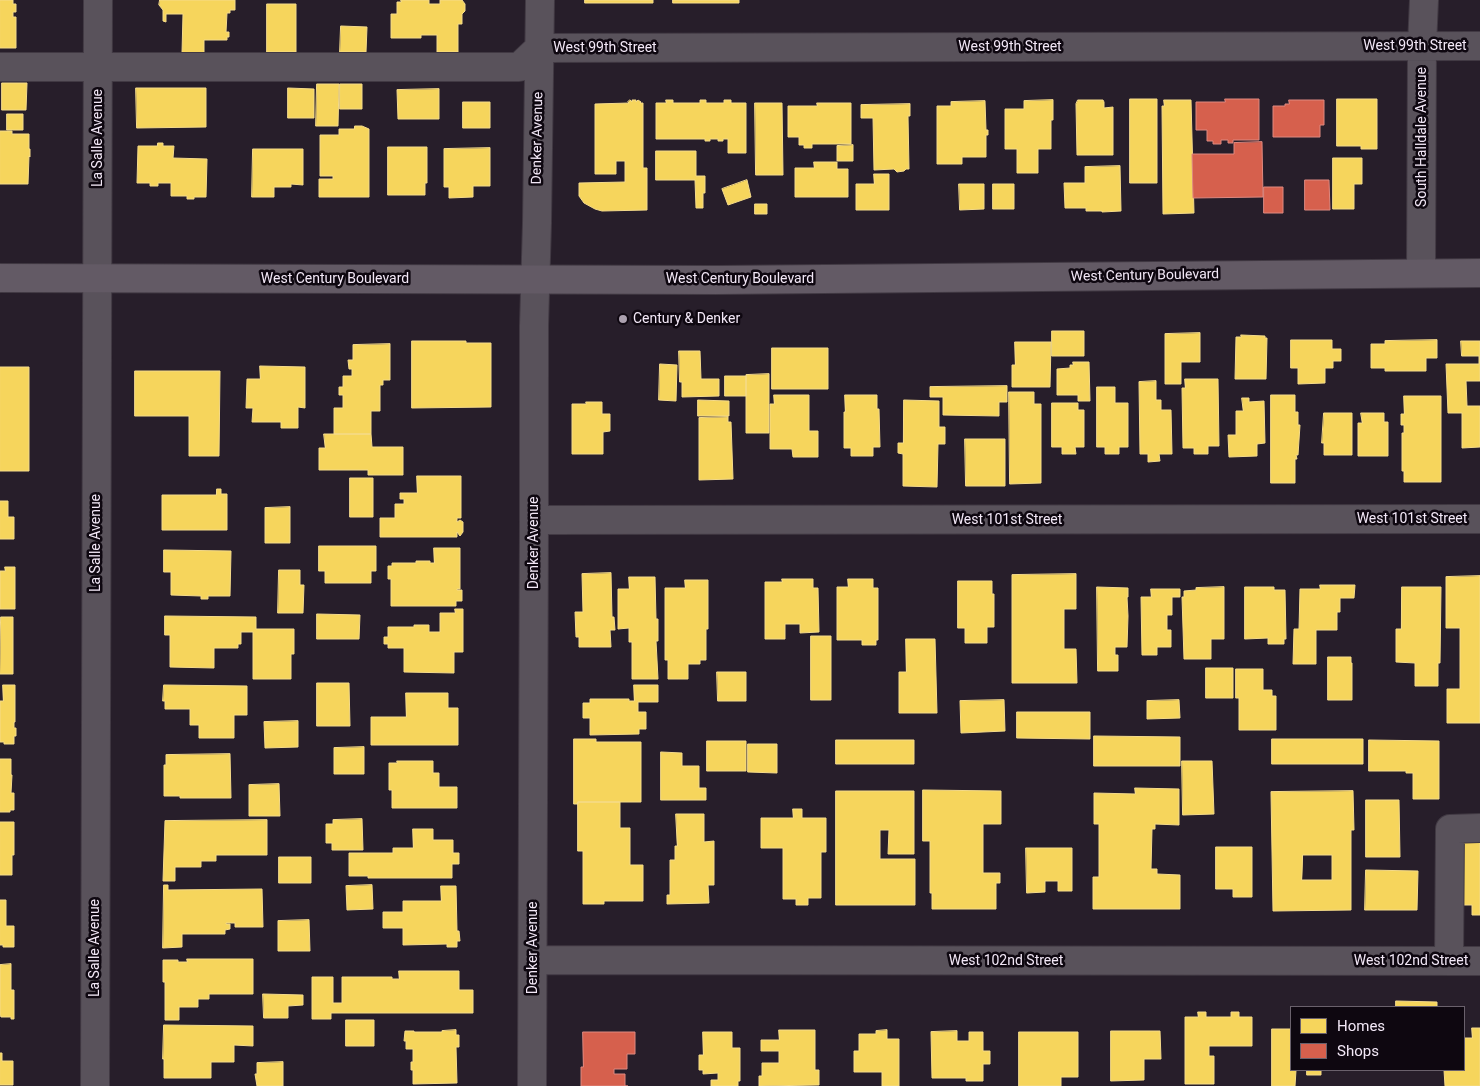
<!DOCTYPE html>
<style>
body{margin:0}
#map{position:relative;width:1480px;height:1086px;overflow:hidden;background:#271e2a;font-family:Roboto,sans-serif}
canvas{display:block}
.legend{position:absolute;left:1290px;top:1006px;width:175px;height:65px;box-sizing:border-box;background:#0e0710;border:1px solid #6a616c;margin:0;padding:6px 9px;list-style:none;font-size:15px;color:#f3e8f7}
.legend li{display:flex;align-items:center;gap:10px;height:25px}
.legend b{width:25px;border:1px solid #6a616c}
</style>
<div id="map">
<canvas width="1480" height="1086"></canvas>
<ul class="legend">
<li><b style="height:14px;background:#f6d55c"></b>Homes</li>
<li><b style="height:14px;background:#d6604d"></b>Shops</li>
</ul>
</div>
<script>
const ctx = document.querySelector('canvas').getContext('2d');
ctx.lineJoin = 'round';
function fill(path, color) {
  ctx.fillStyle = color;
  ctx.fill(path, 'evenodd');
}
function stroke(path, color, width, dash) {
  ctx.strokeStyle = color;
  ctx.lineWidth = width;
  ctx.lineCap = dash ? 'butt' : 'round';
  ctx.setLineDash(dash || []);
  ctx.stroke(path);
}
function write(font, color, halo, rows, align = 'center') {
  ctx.font = font + ' Roboto,sans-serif';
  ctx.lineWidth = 5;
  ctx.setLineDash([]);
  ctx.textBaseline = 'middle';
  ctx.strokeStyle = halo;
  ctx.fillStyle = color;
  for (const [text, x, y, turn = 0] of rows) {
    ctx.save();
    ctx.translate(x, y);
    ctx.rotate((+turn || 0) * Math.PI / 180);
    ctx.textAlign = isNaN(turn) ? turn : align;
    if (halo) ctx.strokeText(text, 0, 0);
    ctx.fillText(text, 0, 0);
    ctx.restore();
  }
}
const homes = new Path2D(`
 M0 0H13V4H16V12H13V17H16V48H0Z
 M160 0H235V10H230V13H227L226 32H229V37H227V40H204V53H182L183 14H166V22L163 21V10L159 5Z
 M401 0H429V4H440V0H462L465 4V11L462 14V24H458V52H437V35H421V38H391V14H397V2H401Z
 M585 0H653V3H585Z
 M673 0H739V3H673Z
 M267 4H296V52H267Z
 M341 26 367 27 366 52H340Z
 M2 83H27L26 110H2Z
 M317 84H339L338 126H316Z
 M340 84H362V109H340Z
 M136 88H206V127L137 128Z
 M288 88 314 89V118H288Z
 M439 89V119H398L397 90Z
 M1130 99H1157V183H1130Z
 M1337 99H1377V149H1361V146H1337Z
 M630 100 632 102V100H636V102L638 100 641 102 640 103H643V168H647V210L602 211 595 209 584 203 579 196V183L625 182V161H616V174H595V104L629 103 628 102Z
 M666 100H673V103H700V100H706V103H724V100H731V103H746V153H728V139H723V141H718V139H710V141H705V139H656V103H666Z
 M1053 100V120H1051V149H1038V173H1017V149H1005V109H1024V101Z
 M1078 100H1103L1104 102V108L1113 107V155H1077L1076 104Z
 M1164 100H1191L1194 213 1163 214 1162 106H1164Z
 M985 101 986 130H988V135H986V157H962V164H937V106H951V102Z
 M463 102H490V128H463Z
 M755 103H782L783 175H756Z
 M817 103H851V144H812V148H804V145H799V137H788V106H817Z
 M910 104V116H908L909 169H906L904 171 897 172 894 169 874 170 873 118H861V105Z
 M7 114H23V130H7Z
 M355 126H362L369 129V197H319V179H333V176H320V135H339V129H354Z
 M0 131H12V134H29V149H30V157L29 156 28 184H0Z
 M158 143H163V146H174L173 158 207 159 206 197H194V199H187V196H171V183H158V186H150V183H137L138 146H157Z
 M853 145V161H837V146Z
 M388 147H427V183H425V195H388Z
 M490 148V186H473V197L449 198V187H444V149Z
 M253 149H303V185L291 184V187H274V197H252Z
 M656 151H696V176H705V193H703V208H696L695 180H656Z
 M1333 158H1362V184H1354V209H1333Z
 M814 162H837V169H848V197H795V168H814Z
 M1120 166 1121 211 1102 212V211H1086V208H1065L1064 183H1085V167Z
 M874 174H889V210H856V184H874Z
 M747 180 751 197 728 205 722 189Z
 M959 184H984V209L960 210Z
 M993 184H1014V209H993Z
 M755 204H767V214H755Z
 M1052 331H1084V356H1052Z
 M1200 333V362H1181V384H1165V334Z
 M1241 335 1265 336V338H1267L1266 379H1235L1236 337H1241Z
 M1291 340H1332V349H1341V361H1333V368H1325V383L1298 384V368H1291Z
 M1437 340V358H1426V371H1385V368H1371V344H1385V341Z
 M412 341H466V343H491V407L412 408Z
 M1461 341H1480V381H1466L1467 406H1480V447L1462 448V413H1448L1446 364H1479V356H1462Z
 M1015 342H1051L1050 387H1012V365H1015Z
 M390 344V380H383V385H380V411H371V434H334V408H343V395H339V387H343V376H352V369H349L348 360H353V345Z
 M772 348H828V389H772Z
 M679 351H700L701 379H719V396L682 397V382H680Z
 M1073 362H1089L1090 401H1078V395H1057V369L1070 368V365H1073Z
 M660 364 677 365 676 401 659 400Z
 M260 366 305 367V408L298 407V428H281V422H252L253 408H246L247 379H260Z
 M0 367H29V471H0Z
 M135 371H220L219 456H189V416H135Z
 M769 374V433H746V375Z
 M725 376H746V396H725Z
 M1185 379H1218L1219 446H1208V454H1194V448H1183L1182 388H1185Z
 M1156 381V400H1161V410H1171L1172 454H1159L1160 461 1148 462V454H1140L1139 382Z
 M1007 386V402H999V416L943 415V397H930V387Z
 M1097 387H1115V403H1128V447H1119V454H1105V447H1097Z
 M1009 392H1034V404H1041V483L1010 484Z
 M774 395H809V431H818V457H793L792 449H770V404H774Z
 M845 395H877V409H879L880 447H873V456H851V448H844V412H845Z
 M1271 395H1295V412H1298V425H1300L1298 455H1296L1297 459H1295V483H1271Z
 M1404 396H1441V482H1404V471H1402V433H1404V425H1401V414H1404Z
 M1242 398H1249V402L1264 401 1265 443 1257 444V456L1229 457 1228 435H1236V411H1243Z
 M698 400 729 401V416H698Z
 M904 400 939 401V427H945V444H938L937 487 903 486V454L898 453V443H903Z
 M586 402H602V414H610V431L603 432V454H572V404H586Z
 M1052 403H1078V410H1084V447H1075L1076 454H1062V447H1052Z
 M1324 413H1352V455H1324V443H1322Z
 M1361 413H1384V422H1388V456H1358V423H1362Z
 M728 417V422H731L733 479 699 480V418Z
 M324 434H371L372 447H403V475H368V470H319V448H325Z
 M965 439H1005V486H966Z
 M417 476H461V518H457V522L460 520 463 522V532L460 536 457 532V537H380V518H395V504H404V499H400V493H417Z
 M350 478H373V517H350Z
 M217 489H221V494H227V530H162V495H216Z
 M0 501H8V517H14V539H0Z
 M290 507V543H265V508Z
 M319 546H376V571H371V583H325V571H319Z
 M434 548H460V589H457V590H462V601H456V606H391V579H388V566H392V563H416V561H430V563H434Z
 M164 550 231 551 230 596H208V599H201V596L171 595V572H164Z
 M5 567H15V609H0V571H5Z
 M279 570H300V585H304L303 613H278Z
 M611 573 612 617H614L615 630H610L611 647H579V637H576L575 612H583L582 574Z
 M1076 574V609H1064V649H1076L1077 683H1012V575Z
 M1480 576V723H1447V689H1460V628H1446V577Z
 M629 577H655L656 619H658V641H656L658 679H632V642H629V628L618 629V589H629Z
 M782 579H813V588H818L819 632 800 633V624H785V639H765V582H782Z
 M848 579H873V588H878V640H876V645H862V640H837V587H848Z
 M685 580H708V629H706V660H700V664H688V679H668V660H665V588H685Z
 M958 581H992V594H994V627H987V643H965V628H958Z
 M1320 585H1355L1354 598H1340V612H1337V630H1316V664H1293L1294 629H1299L1300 589H1320Z
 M1097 587 1128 588V597H1127L1128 616 1127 647H1115V655H1118V671H1098Z
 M1224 587V639H1211V659H1184L1182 597H1184V591L1196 590V588Z
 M1245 587H1274V590H1285L1286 639H1284V644H1268V638L1245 639Z
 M1402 587H1441L1440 663H1438V686H1415V663L1396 662V629H1401Z
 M1151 589H1180V597H1172V615H1167V630H1171V647H1157V655H1142L1141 597H1151Z
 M455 609H463V652H454V673L404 672V648H388V644H384V637H388V627H414V625H429V632H440V613H455Z
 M317 614 360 615 359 639H317Z
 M165 616 256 617V629H294V654H291V679H253V632H241V644H238V648H214V668L170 667V635H165Z
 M1 617H13V674H0Z
 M811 636H831V700H811Z
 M906 639H935L937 713H899V672H906Z
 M1328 657H1351V663H1352V700H1328Z
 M1206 668H1233V698H1206Z
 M1236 669H1263V690H1272V696H1276V730H1239V698H1236Z
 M717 672H746V701H718Z
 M317 683H349L350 726H317Z
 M3 685H15V722H14V728H16V736H14V744H4V742H0V701H3Z
 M164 685 247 686V715H234V738H199V725H190V709H165V701H163Z
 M634 685H658V702H638V712H646V729H639V734L590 735V718H583V703H590V699H629V701H634Z
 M406 693H448V708H458V745H371V717H406Z
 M1004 700 1005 731 961 733 960 701Z
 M1179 700 1180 718 1147 719V701Z
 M1017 712H1090V739L1017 738Z
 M298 721V747L265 748 264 722Z
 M1094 736 1180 737V766H1094Z
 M574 739H596V742H641V802H578V804H574Z
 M1272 739H1363V764H1272Z
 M836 740H914V764H836Z
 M1369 740 1439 741V799H1413V773H1406V771H1369Z
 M707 741H746V771H707Z
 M748 744H777V773L748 772Z
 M364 747V774H334V748Z
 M661 752 682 753V766H699V788H706V800H661Z
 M230 754 231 798H180V796H164V765H166V755Z
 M0 759H11V775H12L11 793H14V810H10V812H0Z
 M397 761H433V773H439V787H457V808H392V790H389V763H397Z
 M1182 761H1212L1214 814 1183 815Z
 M279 784 280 816H249V785Z
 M1135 788 1179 789V825L1155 824V829H1152L1151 869H1157V874L1180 875V909H1093V877H1099V824H1094V793L1135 794Z
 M923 790 1001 791V824H983V873H1000V883H996V909H932V893H930V841H923Z
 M836 791H914V854H888L889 830H880V859H915V905H836Z
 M1353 791 1354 830H1351V910L1273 911 1271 792ZM1303 855H1332V880H1302Z
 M1366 800H1399L1400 857H1366Z
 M578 802H620V828H630V865H643V901H604V904H583V851H578Z
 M793 809H802V818H826V852H821V898H808V905H796V899H783V848H761V818H793Z
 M676 814H704V842L714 841V885H708L709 903 667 904V895H670V860H675V846H677Z
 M362 819 363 850H332V843H326V824H333V820Z
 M267 820V855H216V861H201V867H175V881H163L165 821Z
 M0 822H14V855H12V875H0Z
 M413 829H433V840H453V853H459V864H452V878H368V876H349V853H393V848H413Z
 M1456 839H1480V915H1472V905H1458Z
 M1216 847H1252V897H1233V889H1216Z
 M1026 848H1072V891H1058V881H1045V892L1027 893Z
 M279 857H311V883H279Z
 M1366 870 1418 871 1417 910H1365Z
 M164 885H168V890L262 889 263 927H235V923H226V924H230V929L225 930V934H182V947L163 948Z
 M372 885 373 909 347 910 346 886Z
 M441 886H456L457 931H459L460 941H457V947H447V944L403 945V928H383V912H403V901H441Z
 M0 900H6V926H14V947H3V945H0Z
 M309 920 310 951H278V921Z
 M187 959H253V994H209V999H198V1007H179V1020H165V982H163V960H178V962H187Z
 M11 964V990H14V1019H11V1017H1L0 1015V965Z
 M399 971H459V990H473V1013H331V1019H312V977H333V1003H342V977H392V979H399Z
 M263 994 303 995V1005L288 1006V1018H264Z
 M1396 1001 1437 1002V1007H1396Z
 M1198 1012H1206V1017H1231V1012H1239V1017H1252V1046H1209V1056H1214V1084H1185V1017H1198Z
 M346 1020H374V1046H346Z
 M164 1025 253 1026V1046L234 1045V1062H211V1078H164V1059H163Z
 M1472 1028H1480V1086H1445L1444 1070H1464V1038H1472Z
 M1272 1029H1291V1070H1296L1295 1086H1272Z
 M456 1030V1035H459V1047H456L457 1083 413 1084V1070H411V1062H413V1049H406V1041H404L405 1031H414V1032H442V1031Z
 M779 1030H815V1070H819V1085L759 1086V1076H762V1063H779V1051H761V1040H779Z
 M887 1030V1039H899V1086H882V1072H854V1051H859V1034H876V1031Z
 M957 1031V1041H969V1032H983V1051H990V1064H983V1081H966V1078H932L931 1032Z
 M1111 1031H1160L1161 1059H1144V1080L1111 1081Z
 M703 1032H732V1048H740V1081H738V1086H711V1080H718V1073L703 1074V1070H699V1055H703Z
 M1019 1032H1078V1077H1061V1086H1019Z
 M0 1053H2V1061H13V1085H0Z
 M283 1062V1086H257L255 1074H257V1063Z
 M1307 1070H1321V1075H1307Z`);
fill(homes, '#f6d55c');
stroke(homes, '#f5db8a', 1);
const shops = new Path2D(`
 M1225 99H1259V140H1233V143H1228V140H1221V144H1213V141H1207V130H1196V102H1225Z
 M1289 100H1324V125H1320V137H1273V106H1285V104H1289Z
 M1262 142 1263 197 1193 198 1192 154H1234V143Z
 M1305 180H1329L1330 210H1305Z
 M1264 187H1283V213H1264Z
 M583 1032H635V1054H627V1069H614V1074H625V1086H628H581V1067H583Z`);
fill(shops, '#d6604d');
stroke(shops, '#df8980', 1);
const minor = new Path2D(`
 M0 67H519L539 48 1480 46
 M1421 273 1422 46 1424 0
 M534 520 1480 519
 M533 960 1480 961
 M1449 961 1450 829 1480 828
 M95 1086 98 0
 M532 1086 534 520V326L537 223 540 0`);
const major = new Path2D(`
 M0 278 716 280 1480 273`);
stroke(minor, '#413943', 30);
stroke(major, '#413943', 30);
stroke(minor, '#59525b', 28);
stroke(major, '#635a65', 28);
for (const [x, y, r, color] of [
 [623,319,5,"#aca1af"]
]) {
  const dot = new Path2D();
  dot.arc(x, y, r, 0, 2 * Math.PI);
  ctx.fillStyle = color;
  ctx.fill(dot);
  stroke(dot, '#0e0710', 2);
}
write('14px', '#f3e8f7', '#0e0710', [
 ["West 99th Street",1415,46],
 ["West 99th Street",1010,47],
 ["West 99th Street",605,48],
 ["South Halldale Avenue",1422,137,-90],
 ["La Salle Avenue",98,138,-90],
 ["Denker Avenue",538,138,-89],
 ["West Century Boulevard",1145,276,-1],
 ["West Century Boulevard",335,279],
 ["West Century Boulevard",740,279],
 ["West 101st Street",1412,519],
 ["West 101st Street",1007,520],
 ["La Salle Avenue",96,543,-90],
 ["Denker Avenue",534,543,-90],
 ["La Salle Avenue",95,948,-90],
 ["Denker Avenue",533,948,-90],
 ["West 102nd Street",1006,961],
 ["West 102nd Street",1411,961]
]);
write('14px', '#f3e8f7', '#0e0710', [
 ["Century & Denker",633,319]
], 'left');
</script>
